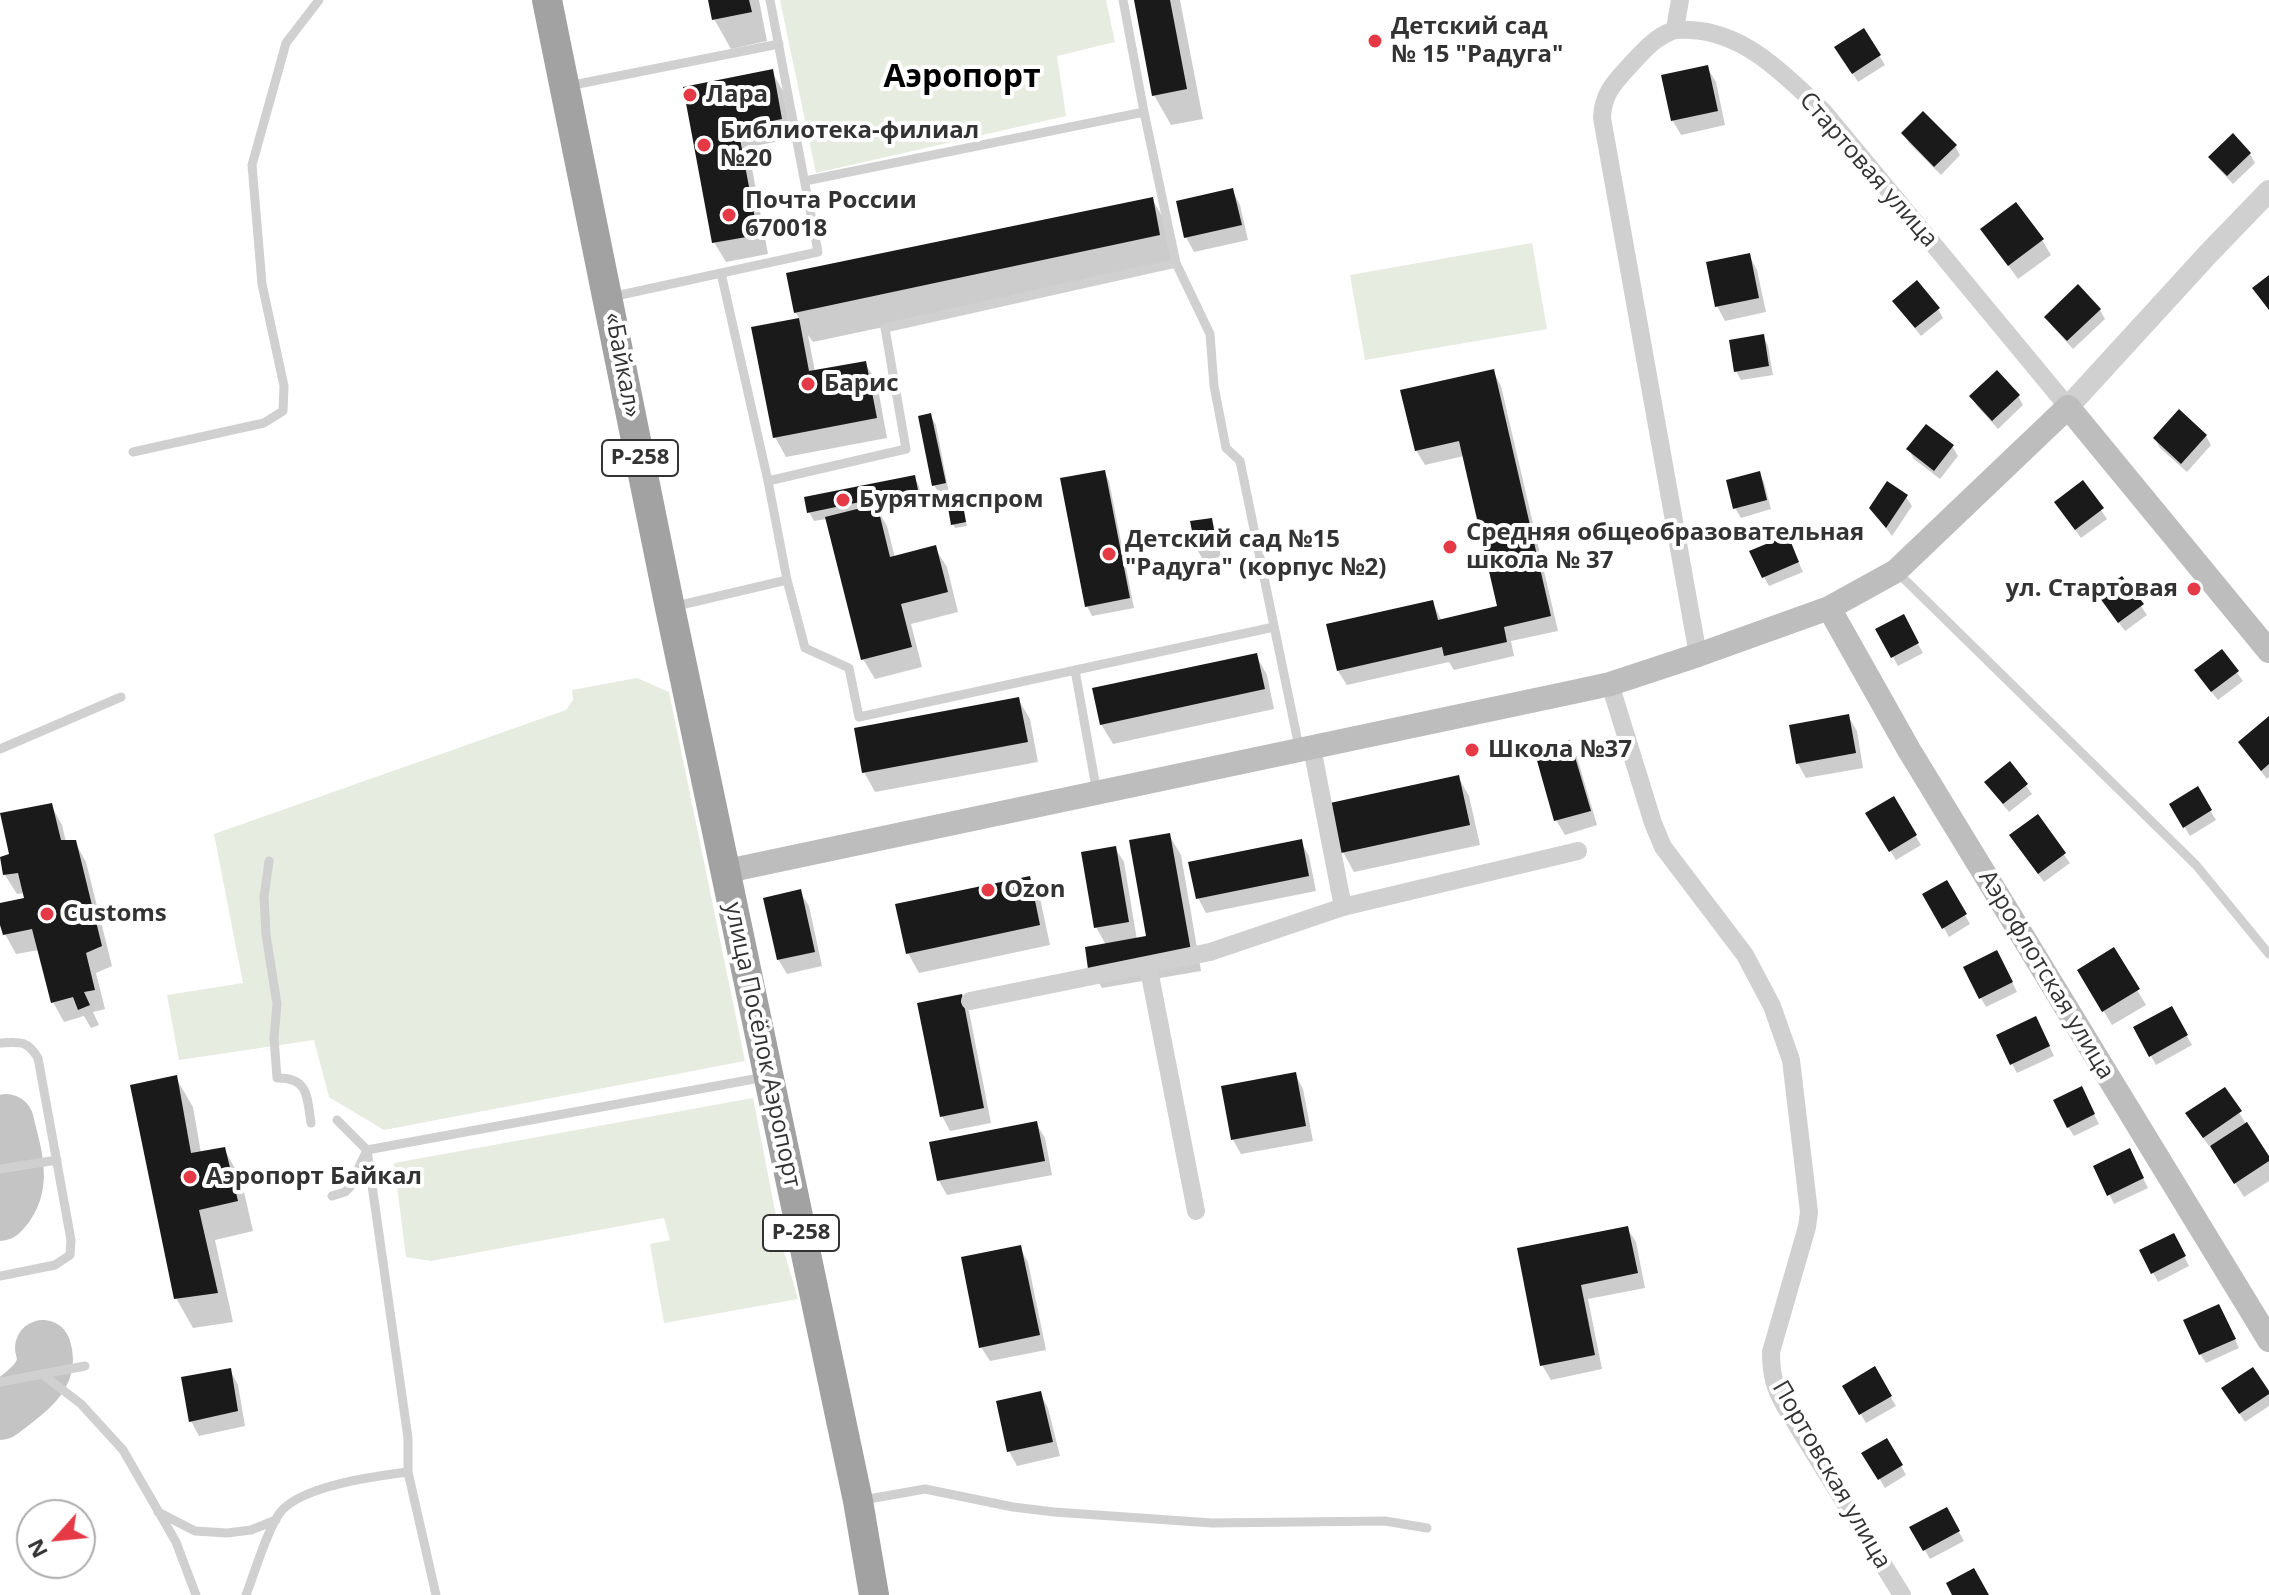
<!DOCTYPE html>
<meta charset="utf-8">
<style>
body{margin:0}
#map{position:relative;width:2269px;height:1595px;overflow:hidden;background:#fff;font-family:"Open Sans",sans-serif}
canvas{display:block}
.north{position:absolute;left:16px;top:1499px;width:80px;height:80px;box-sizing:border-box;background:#fff;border:2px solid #adadad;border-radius:50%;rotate:243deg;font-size:22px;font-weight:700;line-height:32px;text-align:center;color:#333}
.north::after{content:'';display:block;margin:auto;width:28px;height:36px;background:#e63946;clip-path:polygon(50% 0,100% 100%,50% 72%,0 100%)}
</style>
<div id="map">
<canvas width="2269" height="1595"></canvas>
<div class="north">N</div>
</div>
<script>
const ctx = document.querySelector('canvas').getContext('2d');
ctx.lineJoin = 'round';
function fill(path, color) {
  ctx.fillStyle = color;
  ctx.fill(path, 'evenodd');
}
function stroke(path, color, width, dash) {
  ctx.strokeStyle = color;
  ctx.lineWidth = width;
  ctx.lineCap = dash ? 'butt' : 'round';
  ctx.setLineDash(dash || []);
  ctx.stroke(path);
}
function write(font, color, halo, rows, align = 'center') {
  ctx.font = font + ' "Open Sans",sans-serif';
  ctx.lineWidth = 8;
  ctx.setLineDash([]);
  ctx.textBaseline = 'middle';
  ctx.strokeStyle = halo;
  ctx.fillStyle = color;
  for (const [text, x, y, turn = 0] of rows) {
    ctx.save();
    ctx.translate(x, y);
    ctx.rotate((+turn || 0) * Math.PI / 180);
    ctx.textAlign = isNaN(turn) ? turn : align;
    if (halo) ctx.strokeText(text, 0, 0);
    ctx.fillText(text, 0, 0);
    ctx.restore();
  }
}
fill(new Path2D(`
 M780 0H1106L1115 42 1057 56 1066 116 816 173Z
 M1532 243 1547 329 1365 360 1350 275Z
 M637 678 669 692 745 1061 384 1130 329 1097 314 1040 179 1060 167 995 243 983 214 834 566 710 573 700 572 690Z
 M753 1098 781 1241 798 1299 664 1323 650 1244 670 1240 664 1218 431 1261 406 1257 394 1163Z`), '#e6ecdf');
fill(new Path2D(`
 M710 0H759L767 41 731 49 714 19Z
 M1136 0H1180L1203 119 1171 125 1154 95Z
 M1864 31 1885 65 1858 82 1837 48Z
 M1707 67 1716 82 1725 125 1681 135 1673 121 1663 77Z
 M772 72 783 91 792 139 748 147 768 254 726 262 714 242 685 88Z
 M1904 134 1955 146 1960 155 1941 175 1909 143Z
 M2250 154 2255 163 2233 184 2216 166 2211 157Z
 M1232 190 1240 205 1248 240 1194 252 1186 237Z
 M1152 199 1169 228 1175 265 813 342 808 335 815 372 865 363 877 383 887 438 786 457 775 437 754 328 800 320 796 313 788 274Z
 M1983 230 2042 240 2051 255 2018 279Z
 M1749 255 1757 270 1766 312 1725 321 1717 306Z
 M1938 309 1943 318 1921 336 1900 310Z
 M2100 310 2105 319 2073 349 2052 326 2046 317Z
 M1763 336 1768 346 1773 375 1741 380 1736 371Z
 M1493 371 1501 386 1558 631 1511 641 1514 656 1454 670 1449 662 1347 685 1338 671 1432 602 1442 621 1499 608 1464 456 1425 465 1416 450Z
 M1971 396H2018L2023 405 1998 429 1977 406Z
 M930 415 936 425 949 493 940 495 934 485Z
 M2206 436 2211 445 2187 472 2160 448 2155 439Z
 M1952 446 1958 456 1940 479 1914 459 1909 450Z
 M1104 472 1109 481 1134 608 1092 616 1087 606Z
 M1759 473 1764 482 1771 509 1741 518 1735 508Z
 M914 477 919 486 922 500 877 509 887 526 895 558 935 548 947 567 958 612 911 624 922 667 875 679 863 659 827 519 814 521 809 512Z
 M2083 483 2107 519 2081 538 2062 512Z
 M1906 497 1912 506 1892 536 1871 508Z
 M961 501 967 526 955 528 953 524Z
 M1211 520 1216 529 1221 557 1203 560 1198 551Z
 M1792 547 1803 572 1769 586 1764 577Z
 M2122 578 2147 615 2125 631 2105 604Z
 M1903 617 1923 653 1898 666 1878 630Z
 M2222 652 2243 681 2218 700 2202 680Z
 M1256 655 1267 675 1274 709 1113 744 1101 724Z
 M1018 699 1030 719 1038 762 875 792 864 772Z
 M1848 716 1857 731 1863 768 1806 778 1798 764Z
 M2269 719V777L2267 779 2245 751Z
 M1569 742 1577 757 1597 825 1565 835 1556 820Z
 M2010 764 2032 794 2009 812 1992 791Z
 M1458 777 1469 796 1480 845 1354 872 1343 852Z
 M2197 789 2216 820 2190 836 2171 805Z
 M1893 798 1921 845 1896 860 1868 813Z
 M51 805 62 825 66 842H75L86 862 112 966 96 973 105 1009 93 1012 99 1025 91 1028 84 1016 64 1022 53 1002 39 950 16 954 5 934 0 918V905L26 899 25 893 17 894 5 875 11 855Z
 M2037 817 2070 863 2044 882 2017 845Z
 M1169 835 1181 855 1201 971 1102 988 1090 968 1106 945 1096 927 1115 848 1124 862 1137 940 1149 938Z
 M1301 842 1309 856 1316 891 1206 913 1198 898Z
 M1029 878 1040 898 1050 945 919 973 908 953Z
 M1946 883 1970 924 1949 937 1925 895Z
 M800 892 809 906 822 966 787 974 778 959Z
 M2113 950 2146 1005 2112 1025 2079 970Z
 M2002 961 2017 992 1986 1007 1981 998Z
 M961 997 969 1011 991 1123 950 1131 942 1116Z
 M2171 1009 2192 1045 2156 1065 2135 1028Z
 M2041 1028 2054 1056 2017 1073 2012 1064Z
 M1295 1074 1303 1089 1313 1141 1241 1154 1233 1140 1223 1087Z
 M176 1078 193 1107 201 1153 224 1149 241 1179 253 1231 215 1240 233 1322 193 1328 176 1298Z
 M2224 1089 2269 1160V1181L2244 1197 2211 1145 2209 1146 2193 1123Z
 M2086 1098 2099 1124 2074 1136 2068 1127Z
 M1036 1123 1045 1138 1052 1175 947 1195 939 1181Z
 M2134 1160 2148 1188 2114 1204 2096 1167Z
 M1627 1228 1636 1242 1645 1288 1588 1299 1602 1369 1551 1380 1542 1365 1519 1250Z
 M2173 1235 2189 1266 2158 1282 2142 1251Z
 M1020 1248 1028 1262 1046 1350 990 1361 981 1347Z
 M2224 1315 2239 1348 2206 1363 2200 1354Z
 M1874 1369 1896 1406 1866 1423 1844 1386Z
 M230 1370 238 1385 245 1426 199 1436 191 1421Z
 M2253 1370 2269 1394V1406L2245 1422 2229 1398Z
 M1040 1393 1048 1408 1060 1456 1017 1466 1009 1451Z
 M1886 1440 1906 1475 1885 1488 1864 1453Z
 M1946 1509 1964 1541 1930 1559 1912 1528Z`), '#0003');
stroke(new Path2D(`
 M0 1213C27 1186 13 1154 6 1122
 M0 1412C21 1395 53 1378 43 1348`), '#c4c4c4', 56);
fill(new Path2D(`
 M708 0H749L752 12 712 20Z
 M1134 0H1170L1187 89 1152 96Z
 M1864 28 1881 55 1852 74 1834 47Z
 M1708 65 1718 111 1671 121 1661 75Z
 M773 69 782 119 738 128 758 235 712 243 683 87Z
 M1923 111 1957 145 1934 167 1901 133Z
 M2233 133 2251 153 2227 176 2208 157Z
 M1233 188 1242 225 1184 238 1176 201Z
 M1153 197 1160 235 794 313 786 273Z
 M2016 202 2044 239 2008 266 1980 229Z
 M1750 253 1759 298 1715 307 1706 262Z
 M2269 275V310L2252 288Z
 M1917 280 1940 308 1915 328 1892 301Z
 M2078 284 2101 309 2067 341 2044 317Z
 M799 318 809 371 866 361 877 418 773 438 751 327Z
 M1764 334 1769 366 1734 372 1729 340Z
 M1494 369 1551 616 1504 627 1507 642 1444 656 1442 647 1337 671 1326 624 1433 600 1438 620 1497 606 1459 441 1415 451 1400 390Z
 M1997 370 2020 395 1992 421 1969 396Z
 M2179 409 2207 435 2181 464 2153 438Z
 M931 413 946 483 932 486 918 416Z
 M1926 424 1954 445 1934 471 1906 449Z
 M1105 470 1130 598 1085 607 1060 478Z
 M1760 471 1767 500 1733 509 1726 480Z
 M915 475 918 490 807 513 804 497Z
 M2083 480 2104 508 2075 530 2054 502Z
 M1887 481 1908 495 1886 528 1869 508Z
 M962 499 966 522 951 525 947 502Z
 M877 504 890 557 936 545 948 592 901 604 912 647 861 660 825 517Z
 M1212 518 1217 548 1196 551 1190 521Z
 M1788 535 1799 562 1762 578 1749 551Z
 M2122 576 2144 604 2118 623 2097 594Z
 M1904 614 1919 643 1891 658 1875 629Z
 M2222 649 2239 671 2211 692 2194 670Z
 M1257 653 1265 689 1100 725 1092 688Z
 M1019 697 1028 742 862 773 854 728Z
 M1849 714 1856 753 1796 764 1789 725Z
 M2269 716V764L2261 771 2238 742Z
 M1570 740 1591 811 1554 821 1534 750Z
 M2010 761 2028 784 2003 804 1984 782Z
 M1459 775 1470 825 1341 853 1330 803Z
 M2198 786 2212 810 2183 828 2169 804Z
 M1894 796 1917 835 1889 852 1865 813Z
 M52 803 61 840H76L102 946 86 953 95 990 84 992 90 1005 78 1010 73 997 51 1003 32 929 3 935 0 925V903L24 898 18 873 3 875 0 857 9 854 0 813Z
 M2038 814 2066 853 2038 874 2009 835Z
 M1170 833 1191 951 1088 969 1085 947 1146 936 1129 840Z
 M1302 839 1309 876 1196 899 1188 862Z
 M1116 846 1129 922 1094 928 1081 852Z
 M1030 876 1040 925 906 954 895 904Z
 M1947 880 1967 914 1942 929 1922 894Z
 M801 889 815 952 777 960 763 898Z
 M2114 947 2140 989 2102 1012 2077 970Z
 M1997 950 2013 982 1979 999 1963 967Z
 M962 994 984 1108 940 1117 917 1003Z
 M2172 1006 2188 1035 2149 1057 2133 1027Z
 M2036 1016 2050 1046 2010 1065 1996 1035Z
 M1296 1072 1306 1126 1231 1140 1221 1086Z
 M177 1075 191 1153 225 1147 238 1201 199 1210 218 1293 174 1299 130 1085Z
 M2082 1086 2095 1114 2067 1128 2053 1100Z
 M2225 1087 2242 1111 2203 1138 2185 1113Z
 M1037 1121 1045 1161 937 1181 929 1142Z
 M2247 1122 2269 1156V1161L2234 1184 2210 1146Z
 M2130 1148 2144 1178 2107 1196 2093 1166Z
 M1628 1226 1638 1273 1581 1285 1595 1355 1540 1366 1517 1248Z
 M2174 1233 2186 1256 2151 1274 2139 1250Z
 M1021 1245 1040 1335 979 1348 961 1257Z
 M2219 1304 2236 1339 2199 1355 2183 1320Z
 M1875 1366 1892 1396 1859 1415 1842 1386Z
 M2253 1367 2269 1391V1394L2239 1414 2221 1388Z
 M231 1368 238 1411 189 1422 181 1377Z
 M1041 1391 1053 1442 1007 1452 996 1401Z
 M1887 1438 1903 1465 1878 1480 1861 1453Z
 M1947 1507 1960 1531 1923 1551 1909 1527Z
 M1974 1568 1989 1595H1952L1946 1583Z`), '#1a1a1a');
stroke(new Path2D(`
 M568 86 779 44
 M805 181 1144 112 1123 0
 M1176 263 1210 334 1214 386 1226 448 1240 461 1299 747
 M611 297 818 252 770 0
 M133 452 264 423 283 411 284 386 262 284 252 165 286 43 319 0
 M768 481 906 449 885 328 1176 263 1144 112
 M1896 571 2196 865 2269 954
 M787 580 805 648 849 668 859 717 1274 627
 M672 607 787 580 768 481 721 273
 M1075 670 1097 793
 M0 749 121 697
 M269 861 264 897 266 935 277 1004 274 1038 277 1078C309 1077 307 1098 311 1123
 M0 1043C20 1042 27 1040 38 1058L71 1240 70 1255 55 1265 0 1276
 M337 1120 367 1150 765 1077
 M367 1150 408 1438V1472L436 1595
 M0 1169 57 1160
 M332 1196 345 1192 350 1187 367 1150
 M42 1374 81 1404 123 1450 176 1542 196 1595
 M0 1382 85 1366
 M863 1500 925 1489 1013 1507 1054 1512 1212 1523 1385 1521 1427 1528
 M158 1512 195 1531 227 1533 251 1530 276 1520
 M246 1595C255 1572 266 1533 279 1514 298 1486 375 1476 408 1472`), '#d0d0d0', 9);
stroke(new Path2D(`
 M1675 29 1680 0
 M1698 655 1602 118C1603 91 1617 80 1634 61 1645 49 1656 37 1672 31 1678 29 1684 30 1690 30 1745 32 1786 76 1823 111L2068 407
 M1610 684 1653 823 1663 847 1745 955 1772 1006 1791 1060 1809 1212 1807 1227 1771 1352C1771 1373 1774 1387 1785 1406L1902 1595
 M1343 907 1578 851
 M1148 965 1196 1211
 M970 1001 1210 952 1343 907 1312 748`), '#d0d0d0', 18);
stroke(new Path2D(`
 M2068 407 2209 253 2269 191`), '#d0d0d0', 22);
stroke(new Path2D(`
 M1829 608 1909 750 2269 1340
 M727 871 1578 691 1610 684 1698 655 1829 608 1896 571 2068 407 2269 651`), '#bdbdbd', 24);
stroke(new Path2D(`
 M547 0 670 608 858 1501 874 1595`), '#a2a2a2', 30);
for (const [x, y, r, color] of [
 [1375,41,8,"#e63946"],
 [690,95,8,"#e63946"],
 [704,145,8,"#e63946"],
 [729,215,8,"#e63946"],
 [808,384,8,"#e63946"],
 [843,500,8,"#e63946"],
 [1450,547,8,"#e63946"],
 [1109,554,8,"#e63946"],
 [2194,589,8,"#e63946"],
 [1472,750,8,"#e63946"],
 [988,890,8,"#e63946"],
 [47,914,8,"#e63946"],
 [190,1177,8,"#e63946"]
]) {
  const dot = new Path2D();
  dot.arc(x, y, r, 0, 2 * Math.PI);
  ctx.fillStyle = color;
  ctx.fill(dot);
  stroke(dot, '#fff', 3);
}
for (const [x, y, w] of [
 [640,458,76],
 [801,1233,76]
]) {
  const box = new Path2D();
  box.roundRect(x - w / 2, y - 18, w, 36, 6);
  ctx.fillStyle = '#fff';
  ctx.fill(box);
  stroke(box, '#333', 2);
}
write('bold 22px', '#333', null, [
 ["Р-258",640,458],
 ["Р-258",801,1233]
]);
write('bold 24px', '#333', '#fff', [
 ["Детский сад",1391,27],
 ["№ 15 \"Радуга\"",1391,55],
 ["Лара",706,95],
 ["Библиотека-филиал",720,131],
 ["№20",720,159],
 ["Почта России",745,201],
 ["670018",745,229],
 ["Барис",824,384],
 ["Бурятмяспром",859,500],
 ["Средняя общеобразовательная",1466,533],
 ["школа № 37",1466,561],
 ["Детский сад №15",1125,540],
 ["\"Радуга\" (корпус №2)",1125,568],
 ["ул. Стартовая",2178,589,"right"],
 ["Школа №37",1488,750],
 ["Ozon",1004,890],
 ["Customs",63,914],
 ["Аэропорт Байкал",206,1177]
], 'left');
write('24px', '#333', '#fff', [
 ["Стартовая улица",1868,170,49],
 ["«Байкал»",622,365,79],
 ["Аэрофлотская улица",2046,975,59],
 ["улица Посёлок Аэропорт",762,1045,78],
 ["Портовская улица",1831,1475,60]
]);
write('bold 32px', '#000', '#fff', [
 ["Аэропорт",962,78]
]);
</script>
